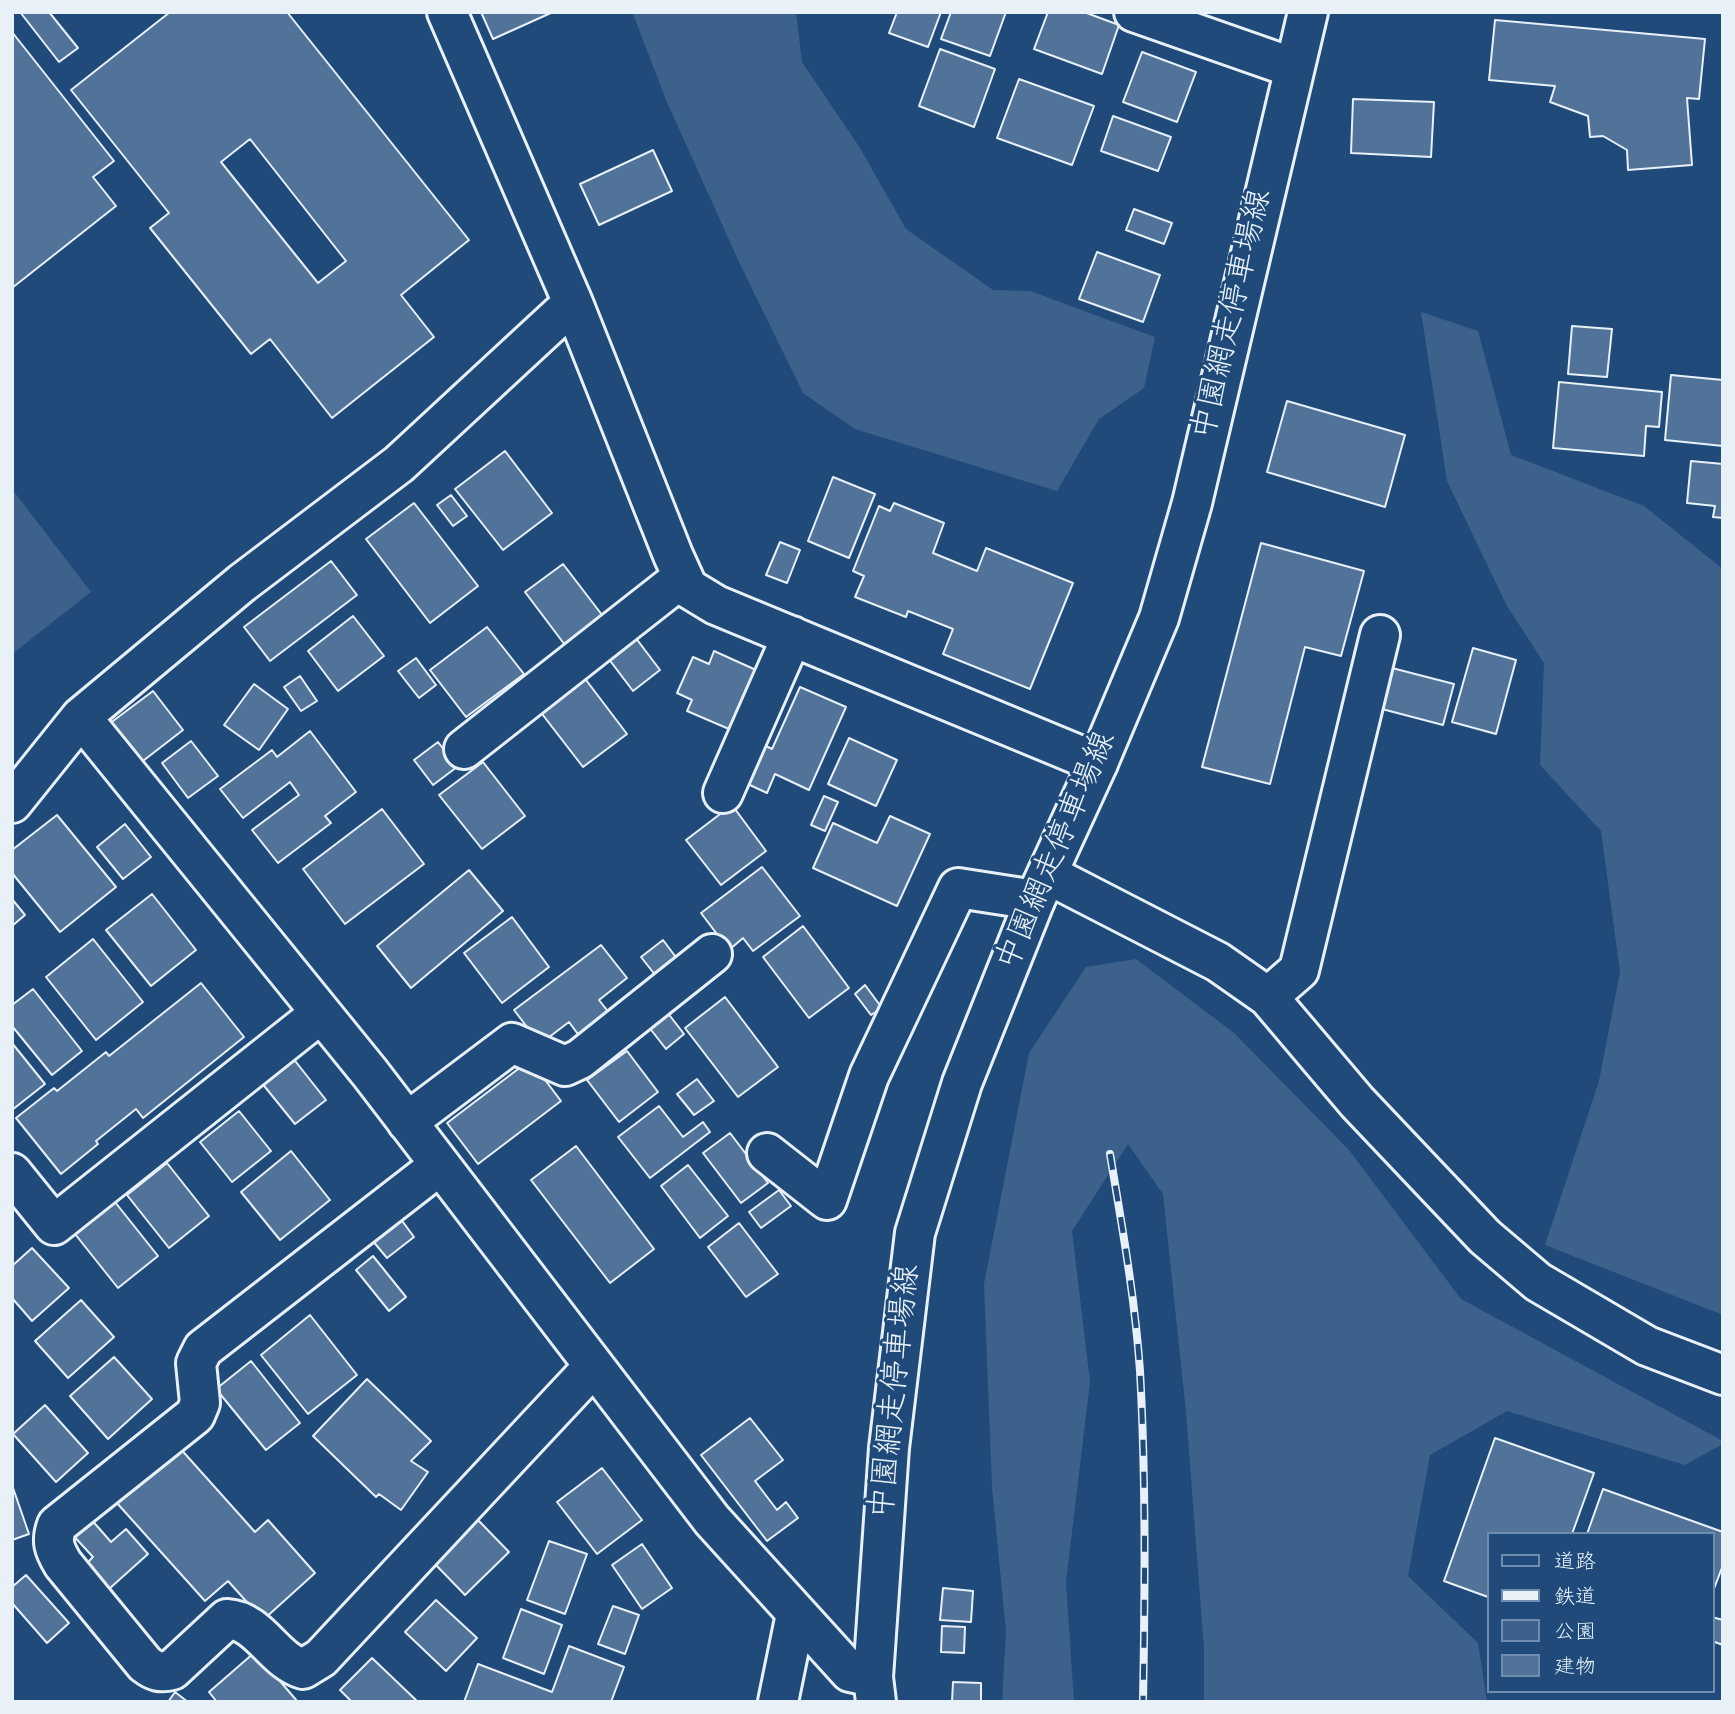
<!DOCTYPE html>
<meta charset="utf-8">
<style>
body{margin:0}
#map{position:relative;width:1735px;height:1714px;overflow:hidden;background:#1f4a7a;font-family:"Indie Flower","Klee One",sans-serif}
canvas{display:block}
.frame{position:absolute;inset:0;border:14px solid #e8f1f8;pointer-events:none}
.legend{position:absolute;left:1487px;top:1532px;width:228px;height:161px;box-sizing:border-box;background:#1f4a7a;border:2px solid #6f8dac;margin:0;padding:9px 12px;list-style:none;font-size:21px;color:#e8f1f8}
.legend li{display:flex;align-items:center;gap:14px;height:35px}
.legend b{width:35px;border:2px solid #6f8dac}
</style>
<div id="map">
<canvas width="1735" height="1714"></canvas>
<div class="frame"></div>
<ul class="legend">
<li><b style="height:9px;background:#1f4a7a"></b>道路</li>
<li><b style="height:9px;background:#e8f1f8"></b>鉄道</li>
<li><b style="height:19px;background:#3c628c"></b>公園</li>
<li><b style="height:19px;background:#517399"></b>建物</li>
</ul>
</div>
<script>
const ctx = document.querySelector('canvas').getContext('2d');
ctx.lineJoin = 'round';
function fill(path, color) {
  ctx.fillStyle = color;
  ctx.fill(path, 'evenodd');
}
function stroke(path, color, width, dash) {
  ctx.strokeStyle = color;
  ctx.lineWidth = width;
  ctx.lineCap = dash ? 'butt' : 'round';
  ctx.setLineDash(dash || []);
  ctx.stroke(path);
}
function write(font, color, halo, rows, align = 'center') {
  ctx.font = font + ' "Indie Flower","Klee One",sans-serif';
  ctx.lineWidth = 6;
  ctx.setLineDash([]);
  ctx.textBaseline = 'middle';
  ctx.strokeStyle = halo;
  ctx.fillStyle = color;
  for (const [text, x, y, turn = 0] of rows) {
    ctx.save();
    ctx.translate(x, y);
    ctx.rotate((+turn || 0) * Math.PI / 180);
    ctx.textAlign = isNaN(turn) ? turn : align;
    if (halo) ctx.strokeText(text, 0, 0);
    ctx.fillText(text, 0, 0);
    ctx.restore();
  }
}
fill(new Path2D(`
 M636 12H796L802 62 860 148 906 229 993 290 1030 291 1155 337 1144 388 1099 419 1057 491 855 429 803 393 739 262 666 100 633 14Z
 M1421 312 1478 331 1511 455 1644 506 1723 569V1315L1545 1245 1599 1081 1620 972 1601 831 1540 765 1544 663 1507 606 1447 481Z
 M12 489 91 592 12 654Z
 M1136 959 1234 1033 1349 1150 1461 1299 1723 1441V1444L1685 1465 1507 1411 1430 1455 1408 1576 1478 1643 1487 1702H1204V1649L1186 1412 1163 1194 1128 1144 1072 1231 1090 1382 1066 1582 1074 1702H1002L1006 1632 992 1487 984 1284 1029 1053 1086 967Z`), '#3c628c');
const building = new Path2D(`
 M20 12H49L78 48 59 62Z
 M170 12H287L469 240 401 295 434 337 332 418 270 339 251 354 150 228 169 213 71 90ZM250 139 346 261 318 283 221 162Z
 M481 12H553L493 39Z
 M897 12H941L928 47 889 33Z
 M951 12H1006L990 56 941 39Z
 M1048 12H1084L1119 25 1102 74 1034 49Z
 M1495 20 1705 39 1699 99 1687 98 1692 165 1628 170 1627 150 1603 136 1590 137 1588 116 1550 102 1555 86 1489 80Z
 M12 32 114 161 93 177 116 206 12 288Z
 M940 49 995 69 974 127 919 106Z
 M1142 52 1196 72 1177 122 1123 102Z
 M1019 79 1094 106 1072 165 997 138Z
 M1353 99 1434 102 1431 157 1351 153Z
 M1113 116 1171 137 1158 171 1101 151Z
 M653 150 672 191 599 225 580 184Z
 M1134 209 1172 223 1164 244 1126 230Z
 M1097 252 1160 275 1143 322 1079 299Z
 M1572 326 1612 329 1607 377 1568 374Z
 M1671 375 1723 380V446L1665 440Z
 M1559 382 1662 392 1659 427 1646 426 1644 456 1553 448Z
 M1287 401 1405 435 1385 507 1267 472Z
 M505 451 552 513 503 550 455 489Z
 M1691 461 1723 464V518L1713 517 1715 506 1687 503Z
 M833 477 875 494 849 558 808 541Z
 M451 495 467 516 453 526 437 505Z
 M414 503 478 586 430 623 366 539Z
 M894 503 944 523 933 553 977 571 986 548 1073 583 1030 689 943 654 953 629 908 611 906 617 855 597 864 576 853 571 879 506 890 511Z
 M780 542 800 550 787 583 766 575Z
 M1261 543 1364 571 1341 656 1305 647 1270 784 1202 767Z
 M331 561 357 595 270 661 244 627Z
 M563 564 609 624 571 653 525 592Z
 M353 616 384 656 338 691 308 651Z
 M487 627 524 674 466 717 430 670Z
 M629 629 660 670 633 691 602 650Z
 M1473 648 1516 660 1496 734 1452 722Z
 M714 651 756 670 729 729 687 711 692 700 677 693 693 657 709 664Z
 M416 658 436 685 419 698 398 671Z
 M1392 668 1454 684 1443 725 1382 709Z
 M300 676 317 701 301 711 284 687Z
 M583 676 627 734 583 767 539 710Z
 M254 684 288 709 259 750 224 725Z
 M800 687 846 707 809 790 775 774 767 793 737 779 754 740 772 749Z
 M153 691 183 730 139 764 109 724Z
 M310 731 356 792 325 816 331 823 278 863 252 830 299 795 290 782 243 818 220 789 272 750 277 757Z
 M849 738 897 760 876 806 828 784Z
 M191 741 218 776 188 798 162 763Z
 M438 742 457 767 433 785 414 760Z
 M483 762 525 816 482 849 439 795Z
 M824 796 838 802 825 831 811 825Z
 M732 805 766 851 721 885 686 840Z
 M382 809 424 864 345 924 303 869Z
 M57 815 116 887 60 932 12 873V850Z
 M890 816 930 834 897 906 813 868 833 823 877 843Z
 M125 824 151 857 123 879 97 847Z
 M762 867 800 916 753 951 743 938 729 950 701 913Z
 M469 870 503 911 411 988 377 946Z
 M152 894 196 950 151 986 106 930Z
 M12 899 25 915 12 926Z
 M512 917 549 967 502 1003 464 953Z
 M803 926 849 988 809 1018 763 957Z
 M93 939 143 1002 96 1040 46 977Z
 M663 940 678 960 656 976 641 957Z
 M601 945 627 978 599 1000 610 1014 580 1037 569 1022 540 1044 514 1010Z
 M201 983 244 1037 143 1118 136 1109 96 1141 98 1144 61 1174 16 1118 54 1088 57 1091 106 1052 109 1056Z
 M865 985 882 1008 871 1015 855 994Z
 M33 989 82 1051 52 1075 12 1026V1005Z
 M725 997 778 1067 738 1097 685 1028Z
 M667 1012 684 1034 666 1049 648 1026Z
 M12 1043 45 1084 12 1110Z
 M627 1051 658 1092 619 1122 587 1080Z
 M292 1057 326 1100 295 1124 261 1082Z
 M530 1060 561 1101 478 1164 447 1123Z
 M697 1079 714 1101 694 1115 677 1094Z
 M659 1106 683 1137 703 1122 710 1132 650 1178 618 1137Z
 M239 1111 271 1151 232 1182 200 1142Z
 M730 1133 768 1183 741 1203 703 1153Z
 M576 1146 654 1249 610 1283 531 1180Z
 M291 1151 330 1200 280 1240 241 1192Z
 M167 1163 209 1216 169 1248 127 1195Z
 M688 1165 728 1216 700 1238 661 1186Z
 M779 1190 791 1206 761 1228 749 1212Z
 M115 1202 158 1256 118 1288 75 1234Z
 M400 1218 414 1237 387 1258 372 1240Z
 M739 1223 778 1274 746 1297 708 1247Z
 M32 1248 69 1288 32 1321 12 1298V1266Z
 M373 1256 406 1297 389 1311 356 1270Z
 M81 1300 114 1337 68 1378 35 1341Z
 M310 1315 357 1375 308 1414 261 1355Z
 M114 1357 152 1399 108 1439 70 1396Z
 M251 1361 300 1423 266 1450 216 1389Z
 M367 1379 431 1441 411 1461 428 1472 401 1510 379 1494 376 1497 313 1436Z
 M45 1405 88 1453 56 1482 13 1434Z
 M750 1418 783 1460 755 1481 777 1510 786 1502 798 1518 767 1541 701 1455Z
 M1495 1438 1594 1473 1572 1534H1488V1597L1444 1581Z
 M178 1446 255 1532 268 1520 315 1573 263 1620 228 1581 205 1601 116 1502Z
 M602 1468 642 1520 597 1554 557 1502Z
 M12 1485 29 1534 12 1540Z
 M1603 1489 1723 1532V1565L1712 1594V1534H1587Z
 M90 1518 111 1542 126 1529 148 1554 109 1589 86 1564 93 1557 71 1533Z
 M477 1519 509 1552 465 1595 433 1562Z
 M549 1541 587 1554 565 1614 527 1600Z
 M642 1544 672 1588 642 1609 612 1565Z
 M26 1575 69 1623 47 1643 12 1603V1587Z
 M943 1588 973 1591 971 1622 940 1620Z
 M436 1600 477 1638 446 1671 405 1632Z
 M613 1606 639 1615 625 1654 598 1644Z
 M521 1609 562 1625 544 1674 503 1658Z
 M1712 1617 1723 1620V1645L1712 1641Z
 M942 1626 965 1627 964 1653 941 1652Z
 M569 1646 624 1667 611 1702H464L478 1664 552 1692Z
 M255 1652 297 1701V1702H217L209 1692Z
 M372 1658 416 1700 415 1702H352L340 1690Z
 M953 1682 981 1683V1702H952Z
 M175 1692 188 1702H168Z`);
fill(building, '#517399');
stroke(building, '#e8f1f8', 2);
const minor = new Path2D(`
 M447 12 573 303 673 555 688 588 716 605 1098 763
 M1134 12 1294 68
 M81 717 370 1073 712 1520 850 1672 873 1677
 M464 749 683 577
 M723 793 792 636
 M12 803 81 717 242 583 399 464 573 303
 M1049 875 1218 962 1268 997 1357 1102 1429 1178 1485 1237 1538 1282 1647 1346 1723 1375
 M1268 997 1299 970 1380 635
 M407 1122 512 1043 565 1066 580 1059 712 954
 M767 1153 827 1200 869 1076 958 888 1035 900
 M440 1165 203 1349 196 1363 200 1403 195 1415 57 1525C51 1541 54 1549 63 1564L145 1664C154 1671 160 1673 172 1670L227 1619C260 1621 273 1660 303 1669L321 1658 594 1366
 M12 1173 54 1225 321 1013
 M778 1702 796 1614`);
const major = new Path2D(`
 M876 1702 873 1677 889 1448 915 1233 962 1083 1035 900 1098 763 1159 618 1192 503 1308 12`);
stroke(minor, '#e8f1f8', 44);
stroke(major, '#e8f1f8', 44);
stroke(minor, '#1f4a7a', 38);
stroke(major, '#1f4a7a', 38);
const rail = new Path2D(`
 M1110 1154C1122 1226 1135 1298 1140 1371 1146 1481 1145 1591 1143 1702`);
stroke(rail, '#e8f1f8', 8);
stroke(rail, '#1f4a7a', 5, [16]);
write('32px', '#e8f1f8', '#1f4a7a', [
 ["中園網走停車場線",1235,315,-77],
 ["中園網走停車場線",1059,852,-67],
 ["中園網走停車場線",898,1392,-84]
]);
</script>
